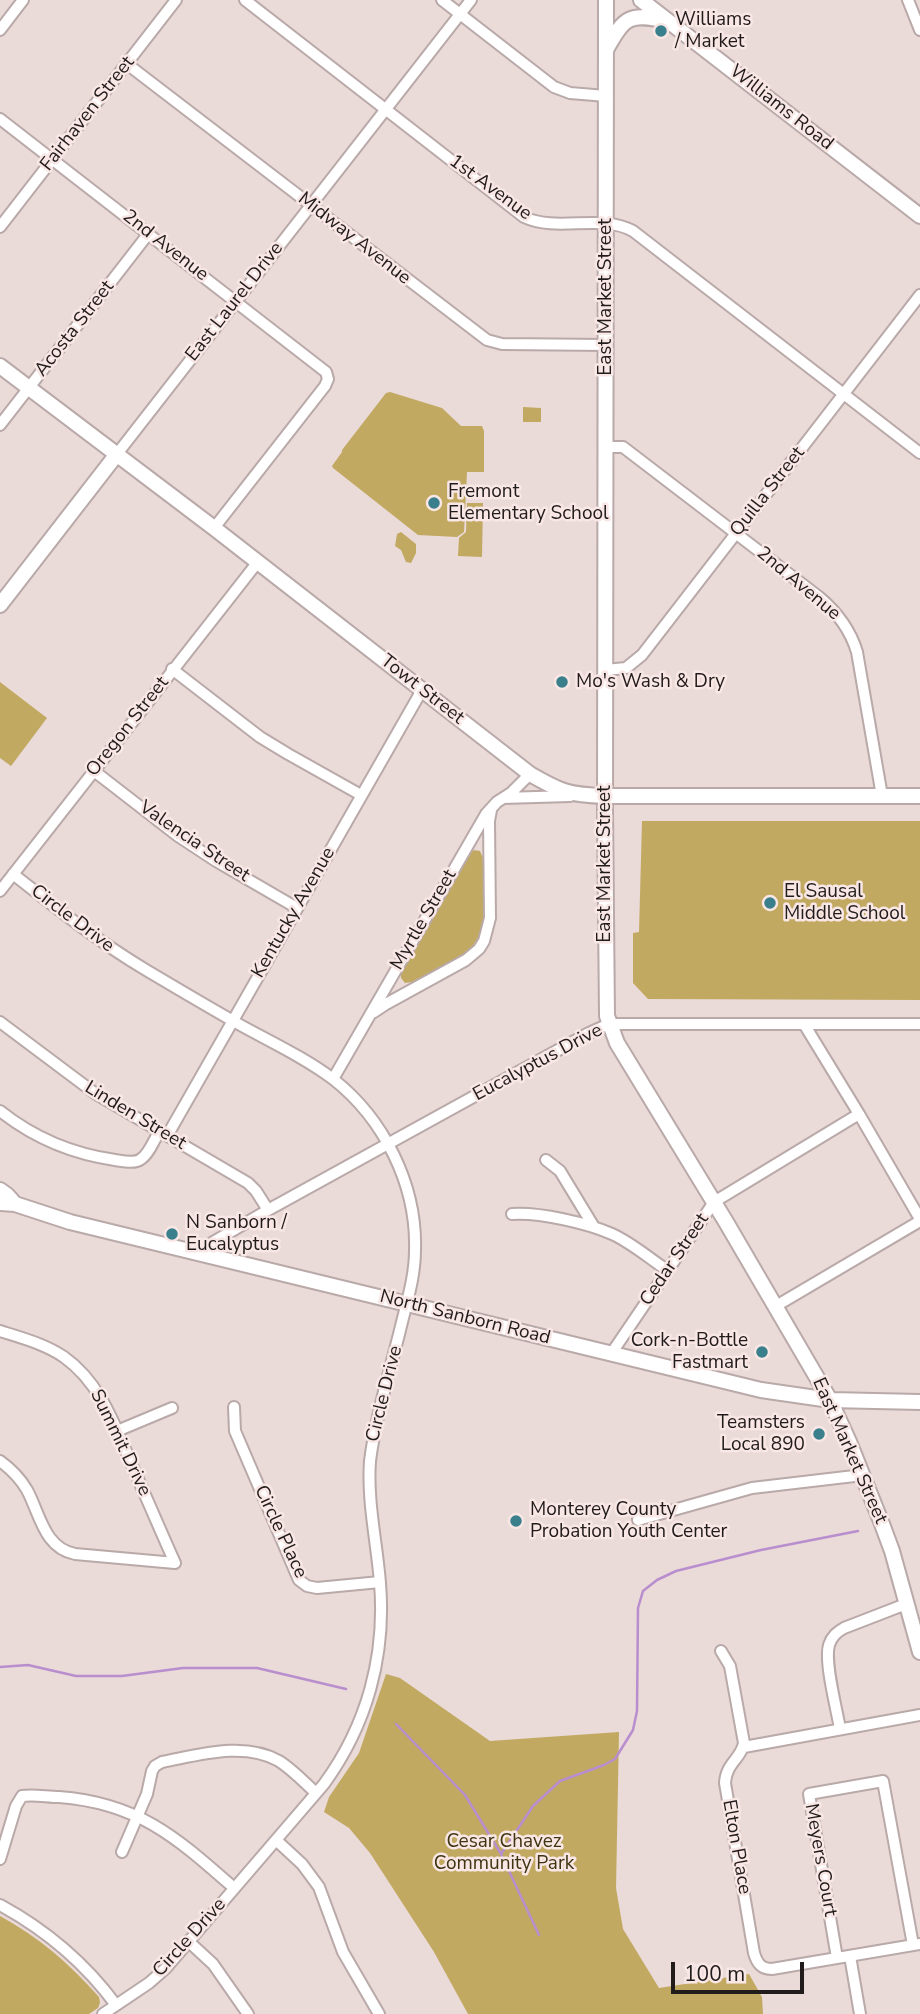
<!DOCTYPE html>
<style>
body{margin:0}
#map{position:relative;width:920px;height:2014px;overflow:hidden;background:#eadad8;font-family:"Nunito Sans",sans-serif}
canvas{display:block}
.scale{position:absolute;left:671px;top:1962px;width:133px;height:32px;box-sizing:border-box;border:4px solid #211b1b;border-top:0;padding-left:9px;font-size:21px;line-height:24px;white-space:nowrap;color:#211b1b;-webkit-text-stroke:5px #f8e7e5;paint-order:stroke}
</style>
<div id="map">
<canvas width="920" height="2014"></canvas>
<div class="scale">100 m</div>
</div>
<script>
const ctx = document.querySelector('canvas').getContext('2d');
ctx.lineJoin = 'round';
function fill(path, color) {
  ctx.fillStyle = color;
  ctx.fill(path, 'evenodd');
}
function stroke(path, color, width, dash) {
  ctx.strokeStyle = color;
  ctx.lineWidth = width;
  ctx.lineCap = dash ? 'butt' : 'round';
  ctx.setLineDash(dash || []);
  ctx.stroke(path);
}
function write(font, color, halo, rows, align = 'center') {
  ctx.font = font + ' "Nunito Sans",sans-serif';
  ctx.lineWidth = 5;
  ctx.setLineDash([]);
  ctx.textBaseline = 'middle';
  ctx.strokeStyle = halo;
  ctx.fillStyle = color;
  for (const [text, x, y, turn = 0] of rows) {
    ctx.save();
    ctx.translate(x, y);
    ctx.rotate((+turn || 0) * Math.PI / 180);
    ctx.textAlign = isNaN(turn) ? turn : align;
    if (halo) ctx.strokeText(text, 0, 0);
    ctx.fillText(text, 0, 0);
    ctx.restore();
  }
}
fill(new Path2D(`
 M390 392 442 408 461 426H482L484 431V472H467L464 532 457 537 418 535 333 468 332 466 342 452V450L386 393Z
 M523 407 541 408V422H523Z
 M467 503H483L482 557 458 556 459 538 466 532Z
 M401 532 416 544V553L411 563 406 562 401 550 395 546 397 534Z
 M0 682 47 718 11 766 0 758Z
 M642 821H920V1000L648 999 633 983V933L639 932Z
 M474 850 480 851 483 858C483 884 491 930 470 949 455 962 430 972 412 982L405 983 401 978V973L469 854Z
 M386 1674 400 1678 490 1741 619 1732 616 1888 623 1929 659 1988 749 1974 762 1997 763 2014H468L434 1952 370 1853 349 1828 324 1812 329 1797 359 1753Z
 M0 1916C39 1937 70 1964 99 1997L100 2003 98 2008 89 2014H0Z`), '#c2a961');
stroke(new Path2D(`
 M0 1667 28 1665 76 1676H122L183 1668H257L346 1689
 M396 1724 465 1795 501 1854 539 1935
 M501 1854 533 1806 560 1781 604 1765 615 1759 633 1730 637 1711 638 1608 643 1591 657 1580 676 1571 761 1550 858 1531`), '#b88ece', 2.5);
const street = new Path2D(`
 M245 0 524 217C558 233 600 213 633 231L920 453
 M442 0 554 87 570 93 606 96
 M908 0 920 30
 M0 30 23 0
 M127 64 487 340 502 344 606 345
 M0 119 326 372 328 379 325 386 214 528
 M0 227 176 0
 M0 425 149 233
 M606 447H623L819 597C837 612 850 629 857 652L882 796
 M117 454 471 0
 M172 669 260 737 288 754 361 795
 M605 670 626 668 642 655 920 295
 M94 771 178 836 216 861 297 908
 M503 798 570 796
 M13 874C56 908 99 942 146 970 178 989 210 1008 242 1026 273 1043 305 1058 333 1079 384 1119 417 1185 415 1250 415 1275 408 1298 402 1322 391 1368 376 1414 370 1461 367 1502 377 1543 380 1583 386 1656 367 1725 324 1784L166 1968 149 1983 103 2014
 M0 891 257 563
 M374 1012 386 1004 466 960 479 949 484 941 490 918 489 821 491 810
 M0 1022 96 1094 248 1183 256 1191 268 1210
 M804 1024 859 1114 920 1219
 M333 1079 486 814 497 802 511 793 530 774
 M0 1111C34 1138 72 1154 115 1160 122 1161 135 1164 141 1159 149 1154 154 1140 159 1132
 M167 1136 422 690
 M546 1160 560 1171 594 1227
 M512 1214C539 1212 587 1223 612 1234 632 1243 650 1259 667 1270
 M196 1252 268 1210 589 1033 609 1024H920
 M776 1306 920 1221
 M0 1331C22 1338 45 1344 64 1357 102 1384 116 1429 134 1470 148 1501 161 1532 175 1563L75 1554C44 1548 40 1514 27 1490 20 1478 11 1469 0 1461
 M611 1354 714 1202 859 1114
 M234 1407 235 1431 299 1580 307 1586 317 1588 380 1582
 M117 1431 172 1408
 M638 1520 752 1488 863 1475
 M721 1651 730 1666 744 1743C741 1759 726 1763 725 1783L754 1953C757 1963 761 1969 772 1969L920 1944
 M840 1729C837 1710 824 1662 829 1645 832 1636 837 1632 844 1628L906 1604
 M744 1747 920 1715
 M276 1840 302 1864 319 1887 343 1952 379 2014
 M122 1852 147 1794 152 1771 155 1766 162 1762C199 1755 244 1741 279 1761 293 1770 304 1782 316 1793
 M0 1859 16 1806 22 1796C34 1794 47 1797 59 1797 139 1803 177 1838 234 1888
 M0 1905C46 1930 85 1963 116 2005
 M188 1941 213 1964 248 2014
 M850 1956 860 2014
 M837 1958 809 1794 883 1781 913 1945`);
const secondary = new Path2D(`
 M606 0 605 810 607 1016 617 1043 726 1222 830 1400 850 1444 882 1524 892 1551 920 1652
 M641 0 920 216
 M607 48C625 16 630 13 666 21
 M0 366 214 528 530 774C561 792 569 795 605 796H920
 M0 605 117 454
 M0 1190 7 1195 15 1204
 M0 1203 15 1204 70 1222 761 1390 830 1400 920 1402`);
stroke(street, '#b9a9a8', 14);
stroke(secondary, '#b9a9a8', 18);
stroke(street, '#fff', 10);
stroke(secondary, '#fff', 14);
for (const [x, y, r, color] of [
 [661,31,7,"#3a7f8c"],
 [434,503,7,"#3a7f8c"],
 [562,682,7,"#3a7f8c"],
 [770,903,7,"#3a7f8c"],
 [172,1234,7,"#3a7f8c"],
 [762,1352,7,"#3a7f8c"],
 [819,1434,7,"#3a7f8c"],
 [516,1521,7,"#3a7f8c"]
]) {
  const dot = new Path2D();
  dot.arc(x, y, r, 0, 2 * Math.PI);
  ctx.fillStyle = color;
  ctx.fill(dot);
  stroke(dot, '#f8e7e5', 2.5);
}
write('19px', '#211b1b', '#f8e7e5', [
 ["Williams",675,20],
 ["/ Market",675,42],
 ["Fremont",448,492],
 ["Elementary School",448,514],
 ["Mo's Wash & Dry",576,682],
 ["El Sausal",784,892],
 ["Middle School",784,914],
 ["N Sanborn /",186,1223],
 ["Eucalyptus",186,1245],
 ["Cork-n-Bottle",748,1341,"right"],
 ["Fastmart",748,1363,"right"],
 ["Teamsters",805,1423,"right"],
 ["Local 890",805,1445,"right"],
 ["Monterey County",530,1510],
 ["Probation Youth Center",530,1532]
], 'left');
write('19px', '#211b1b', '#f8e7e5', [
 ["Williams Road",781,108,38],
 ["Fairhaven Street",88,114,-52],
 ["1st Avenue",490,188,36],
 ["Midway Avenue",354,239,38],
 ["2nd Avenue",165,246,38],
 ["East Market Street",606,297,-90],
 ["East Laurel Drive",235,302,-52],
 ["Acosta Street",75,329,-52],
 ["Quilla Street",768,492,-52],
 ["2nd Avenue",798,584,40],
 ["Towt Street",422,690,38],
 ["Oregon Street",128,727,-52],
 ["Valencia Street",194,842,34],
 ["East Market Street",605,864,-90],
 ["Kentucky Avenue",294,913,-60],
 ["Circle Drive",72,919,37],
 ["Myrtle Street",424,920,-60],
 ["Eucalyptus Drive",538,1063,-28],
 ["Linden Street",135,1116,31],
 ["Cedar Street",675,1260,-56],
 ["North Sanborn Road",465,1318,14],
 ["Circle Drive",385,1394,-76],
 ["Summit Drive",120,1443,64],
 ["East Market Street",849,1451,66],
 ["Circle Place",280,1532,65],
 ["Elton Place",736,1847,80],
 ["Meyers Court",820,1860,80],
 ["Circle Drive",190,1938,-48]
]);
write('19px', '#3f3411', '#f8e7e5', [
 ["Cesar Chavez",504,1842],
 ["Community Park",504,1864]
]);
</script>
